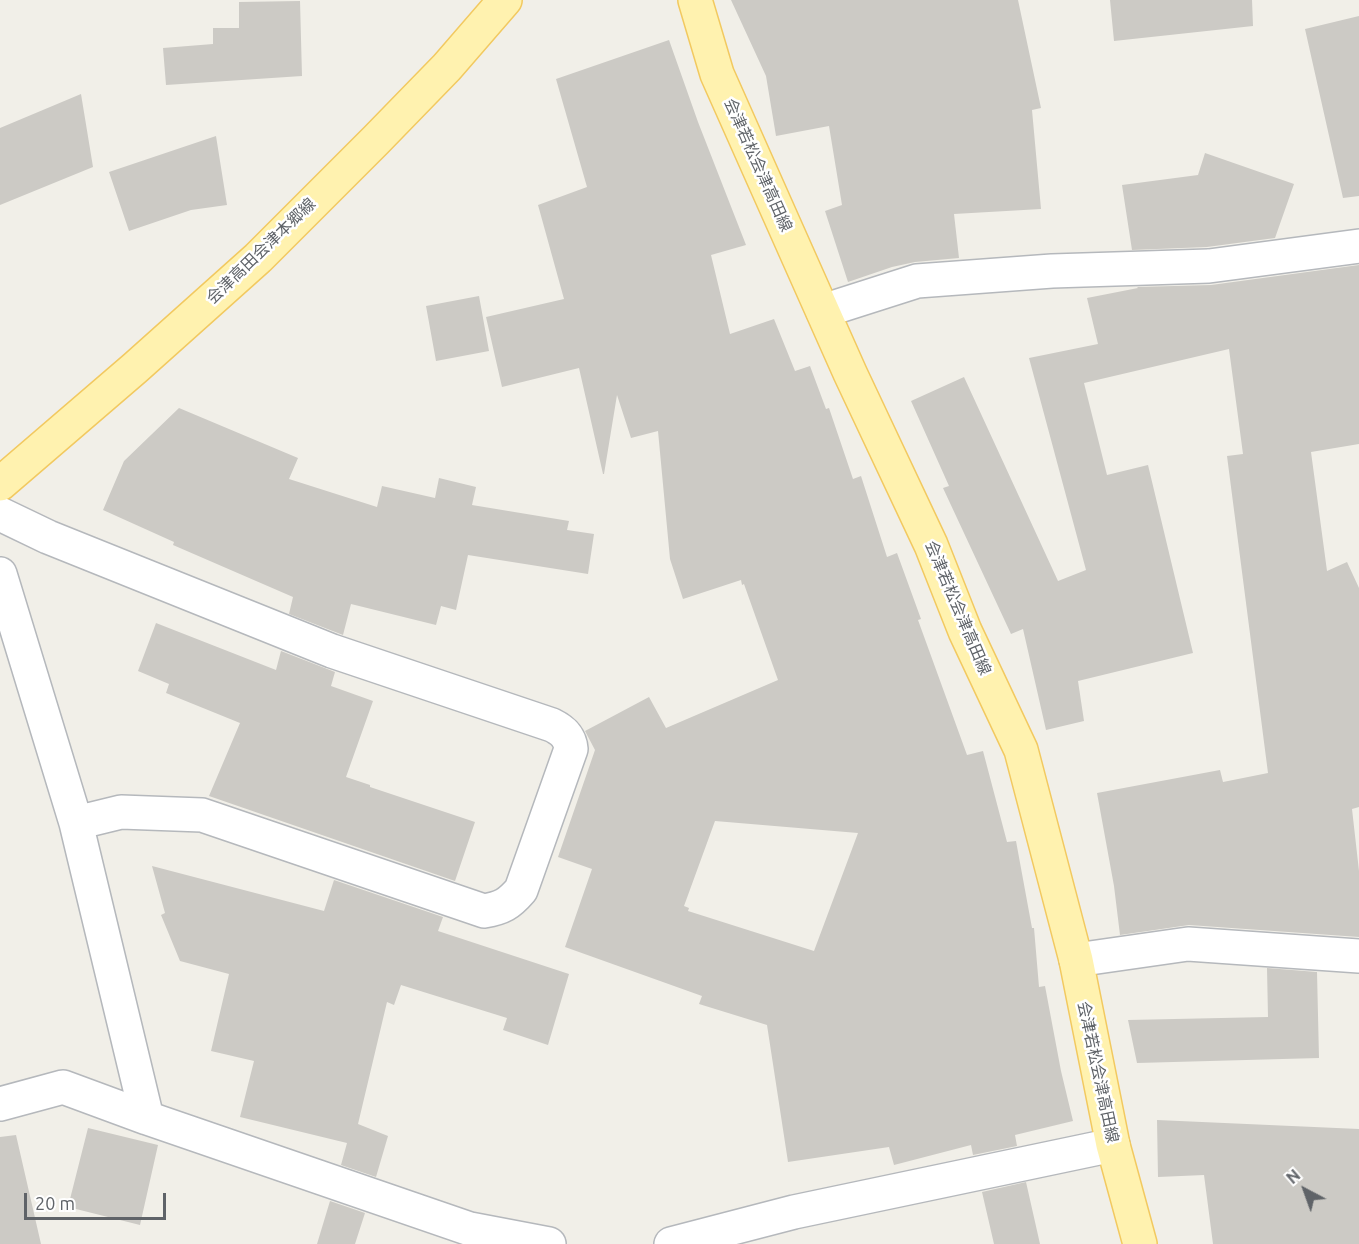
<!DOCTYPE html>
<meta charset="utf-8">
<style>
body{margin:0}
#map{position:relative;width:1359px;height:1244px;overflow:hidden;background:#f1efe8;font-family:Ubuntu,sans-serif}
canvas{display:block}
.north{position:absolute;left:1275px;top:1160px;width:60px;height:60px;-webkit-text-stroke:4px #fff;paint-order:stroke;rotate:319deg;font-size:16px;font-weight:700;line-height:24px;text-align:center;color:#5f6368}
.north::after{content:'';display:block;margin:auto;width:21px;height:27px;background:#5f6368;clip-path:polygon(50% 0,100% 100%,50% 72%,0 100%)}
.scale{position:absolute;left:24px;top:1193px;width:142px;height:27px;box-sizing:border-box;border:3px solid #5f6368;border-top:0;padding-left:8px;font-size:18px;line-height:21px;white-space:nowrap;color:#5f6368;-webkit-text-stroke:4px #fff;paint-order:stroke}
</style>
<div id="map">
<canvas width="1359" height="1244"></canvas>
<div class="north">N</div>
<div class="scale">20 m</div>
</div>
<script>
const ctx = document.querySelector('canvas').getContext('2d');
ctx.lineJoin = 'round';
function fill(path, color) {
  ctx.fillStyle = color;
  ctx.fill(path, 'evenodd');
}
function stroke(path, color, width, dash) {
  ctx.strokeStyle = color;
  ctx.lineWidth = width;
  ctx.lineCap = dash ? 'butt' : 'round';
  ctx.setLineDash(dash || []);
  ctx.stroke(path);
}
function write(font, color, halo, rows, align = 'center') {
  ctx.font = font + ' Ubuntu,"Noto Sans JP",sans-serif';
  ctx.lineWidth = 5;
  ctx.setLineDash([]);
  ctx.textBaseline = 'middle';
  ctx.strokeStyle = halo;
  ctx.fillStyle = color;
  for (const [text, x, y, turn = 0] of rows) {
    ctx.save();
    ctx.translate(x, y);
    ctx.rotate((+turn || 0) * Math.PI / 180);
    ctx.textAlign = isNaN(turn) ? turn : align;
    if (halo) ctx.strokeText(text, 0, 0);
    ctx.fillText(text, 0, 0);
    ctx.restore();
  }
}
fill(new Path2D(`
 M731 0H1018L1041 108 1032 110 1041 209 954 214 959 258 915 262 892 267 848 282 825 211 842 205 829 126 776 136 766 76Z
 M1110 0H1252L1253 26 1114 41Z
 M300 1 302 76 166 85 163 48 213 44V28H239V2Z
 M1359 16V196L1343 198 1305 29Z
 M669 40 698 122 746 245 711 255 730 334 774 319 795 371 810 366 826 409 829 408 853 479 861 476 887 557 897 553 921 619 918 620 967 755 983 751 1007 842 1016 841 1032 928H1034L1039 987 1045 986 1061 1071 1073 1121 1015 1135 1017 1146 973 1155 971 1145 894 1165 889 1147 788 1162 767 1025 699 1004 702 996 565 947 592 869 558 857 595 750 585 731 649 697 666 728 778 680 744 584 742 585 741 580 683 599 670 559 658 431 631 438 617 395 604 474H603L579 368 502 387 486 317 564 299 538 205 587 187 556 79ZM715 821 858 833 814 951 688 911 689 908 684 906Z
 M81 94 93 167 0 205V128Z
 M216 136 227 205 191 210 129 231 109 172Z
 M1205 153 1294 184 1275 238 1207 247 1132 250 1122 185 1198 175Z
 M1359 265V444L1311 452 1327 571 1347 562 1359 588V807L1352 809 1359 871V937L1189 925 1120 935 1114 886 1097 793 1220 770 1223 782 1268 773 1227 456 1243 454 1229 349 1084 383 1107 475 1148 465 1193 653 1078 681 1084 721 1046 730 1023 629 1011 634 943 488 949 486 911 401 964 377 1058 581 1086 570 1029 358 1098 344 1087 298 1138 288 1137 287 1211 285Z
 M479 296 489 351 436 361 426 306Z
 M179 408 298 458 289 479 377 507 382 486 435 498 439 478 476 487 472 505 569 521 567 530 594 534 588 574 468 555 456 610 441 606 436 625 351 604 343 635 289 614 293 597 173 545 174 542 103 510 124 461Z
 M156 623 276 670 281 651 335 672 331 686 373 701 346 777 370 785V787L475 822 455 881 209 796 240 723 166 693 169 684 138 671Z
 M152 866 324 911 334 880 443 917 438 931 569 974 548 1045 503 1030 507 1018 401 985 394 1005 387 1002 358 1124 388 1136 376 1177 341 1165 347 1143 240 1117 254 1061 211 1051 229 974 180 961 161 915 165 913Z
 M1267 968 1317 972 1319 1058 1137 1063 1128 1020 1268 1017Z
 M1157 1120 1359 1129V1244H1213L1204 1175 1158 1177Z
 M88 1128 158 1145 140 1225 68 1207Z
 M16 1135 41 1244H0V1137Z
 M1026 1182 1040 1244H994L982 1192Z
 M330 1201 365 1213 355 1244H317Z`), '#cccac5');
const minor = new Path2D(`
 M823 311 917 281 1052 271 1209 266 1359 246
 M0 514 48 537 332 651 552 725C562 730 570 736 571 749L521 890C509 904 502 908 484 911L202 815 121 812 76 823
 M0 574 76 823 147 1118
 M1076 960 1188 944 1359 956
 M0 1104 63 1087 147 1118 470 1229 549 1244
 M671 1244 794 1212 1113 1145`);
const major = new Path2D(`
 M695 0 717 74 850 373 931 545 965 631 1021 750 1076 960 1113 1145 1140 1244
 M0 484 135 368 258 258 376 140 447 67 505 0`);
stroke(minor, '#b5b8bc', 36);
stroke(major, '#f2c960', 36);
stroke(minor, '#fff', 33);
stroke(major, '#fff2af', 33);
write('16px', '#5f6368', '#fff', [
 ["会津若松会津高田線",758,165,66],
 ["会津高田会津本郷線",261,251,-44],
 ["会津若松会津高田線",958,608,67],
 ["会津若松会津高田線",1098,1072,78]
]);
</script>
